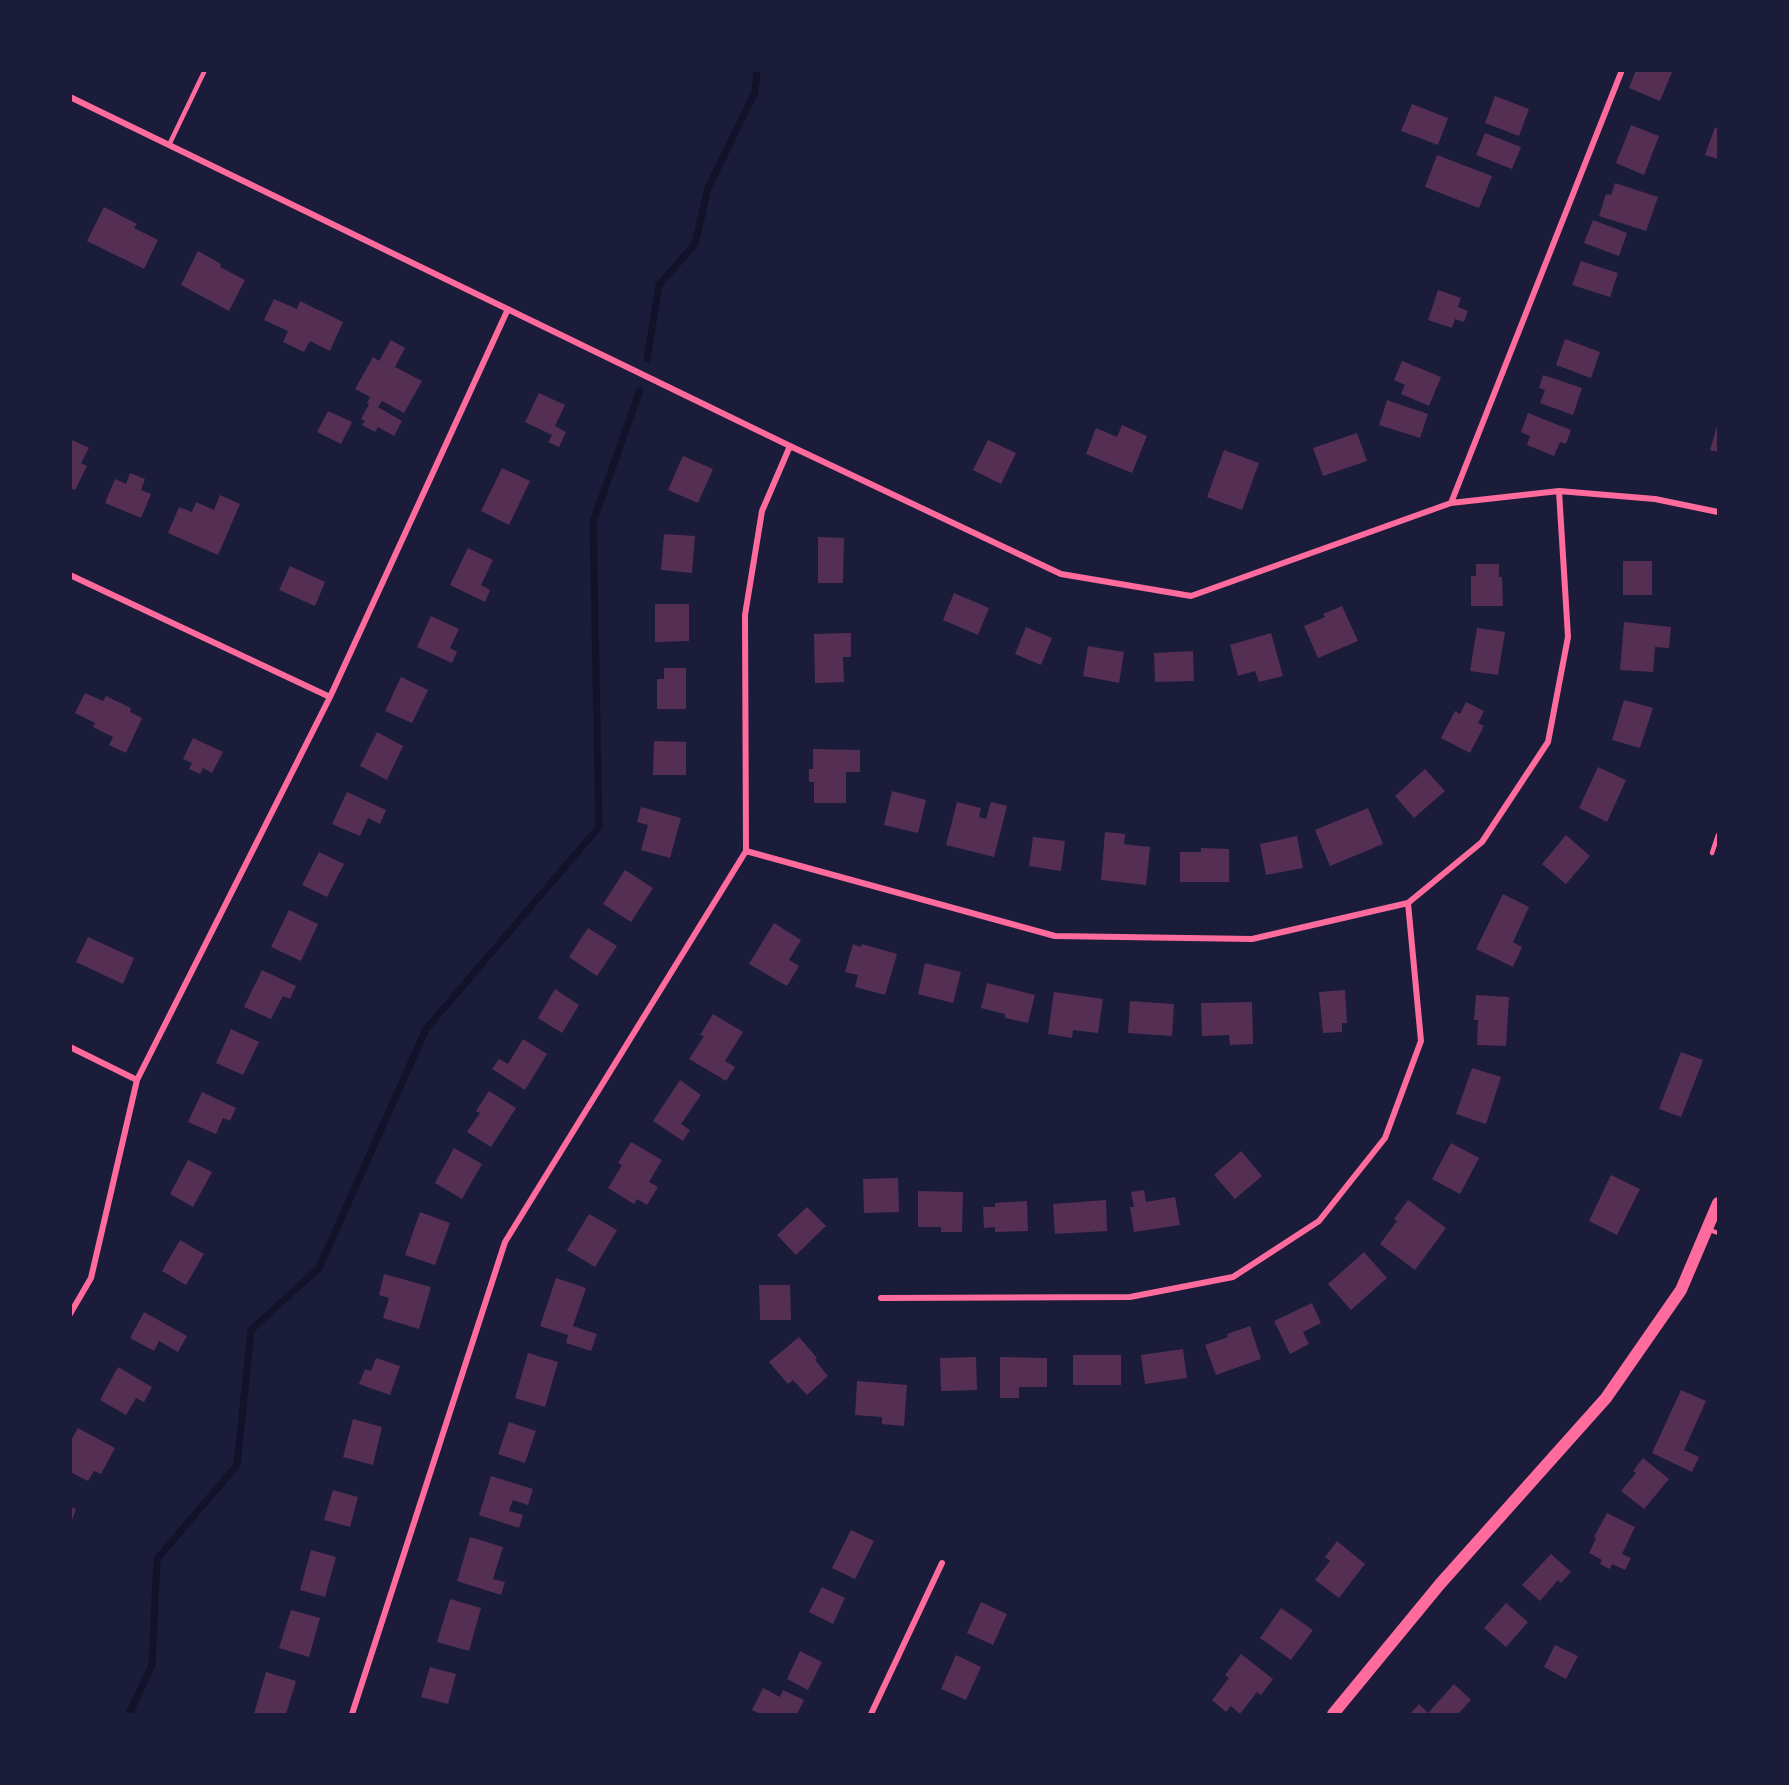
<!DOCTYPE html>
<style>
body{margin:0}
#map{position:relative;width:1789px;height:1785px;overflow:hidden;background:#1b1b3a;font-family:"Space Grotesk",sans-serif}
canvas{display:block}
.frame{position:absolute;inset:0;border:72px solid #1b1b3a;pointer-events:none}
</style>
<div id="map">
<canvas width="1789" height="1785"></canvas>
<div class="frame"></div>
</div>
<script>
const ctx = document.querySelector('canvas').getContext('2d');
ctx.lineJoin = 'round';
function stroke(path, color, width, dash) {
  ctx.strokeStyle = color;
  ctx.lineWidth = width;
  ctx.lineCap = dash ? 'butt' : 'round';
  ctx.setLineDash(dash || []);
  ctx.stroke(path);
}
function fill(path, color) {
  ctx.fillStyle = color;
  ctx.fill(path, 'evenodd');
}
stroke(new Path2D(`
 M647 359 659 285 695 244 708 188 755 92 757 70
 M129 1714 152 1665 157 1559 237 1465 251 1330 319 1268 426 1029 599 827 593 522 640 390`), '#12122b', 7);
fill(new Path2D(`
 M1636 70 1672 72 1660 101 1629 88Z
 M1495 96 1529 109 1519 136 1485 123Z
 M1412 104 1448 118 1438 145 1401 131Z
 M1631 125 1659 136 1644 175 1616 163Z
 M1715 127 1718 129V159L1705 155Z
 M1485 133 1521 147 1512 169 1476 155Z
 M1437 155 1492 176 1479 208 1425 187Z
 M1615 183 1658 197 1646 231 1599 216 1606 194 1611 195Z
 M104 207 137 224 134 228 158 240 144 269 87 241Z
 M1593 220 1627 233 1619 256 1584 243Z
 M198 251 221 264 220 267 245 280 229 311 181 285Z
 M1581 261 1618 273 1610 297 1572 285Z
 M1438 290 1461 298 1458 307 1468 311 1464 322 1455 319 1452 328 1428 320Z
 M274 299 297 309 300 301 343 322 330 351 310 341 304 352 283 342 288 331 264 320Z
 M1565 339 1600 352 1591 378 1556 365Z
 M391 340 405 348 395 367 422 381 404 413 382 401 378 407 402 421 394 436 378 427 375 432 362 425 365 421 361 419 369 404 367 403 370 397 355 389 373 357 379 361Z
 M1402 361 1441 377 1429 406 1401 394 1405 385 1394 380Z
 M1543 375 1582 388 1573 415 1540 403 1545 390 1539 388Z
 M539 393 565 405 555 426 566 432 559 447 548 442 552 435 525 422Z
 M1387 400 1428 414 1420 438 1379 425Z
 M328 411 352 422 341 444 317 432Z
 M1528 413 1571 430 1566 444 1560 442 1554 456 1527 445 1530 436 1521 432Z
 M1718 423V452L1710 450Z
 M1122 425 1147 436 1132 473 1086 454 1096 428 1117 437Z
 M1357 433 1367 461 1323 476 1313 448Z
 M70 439 89 448 81 463 87 466 75 490 70 488Z
 M988 440 1016 453 1001 484 973 470Z
 M1224 450 1259 463 1242 510 1207 497Z
 M683 456 713 469 698 503 668 490Z
 M502 468 530 481 509 525 481 511Z
 M130 473 145 479 141 490 151 494 141 518 105 503 115 479 126 484Z
 M220 495 240 504 218 555 168 533 179 507 192 512 196 502 214 510Z
 M664 534 695 536 692 573 661 570Z
 M818 537 844 538 843 583H818Z
 M468 548 493 560 481 585 490 590 485 602 450 585Z
 M1623 561H1652V595H1623Z
 M1476 564H1499V577H1502L1503 606H1471V576H1476Z
 M290 566 325 582 315 606 279 590Z
 M954 593 989 608 978 635 943 620Z
 M655 604H689V641L655 642Z
 M1342 606 1358 641 1318 658 1304 626 1325 617 1323 614Z
 M431 616 459 629 450 648 457 652 452 663 417 647Z
 M1624 622 1671 627 1669 648 1655 647 1653 672 1620 670Z
 M1026 627 1052 638 1041 665 1015 654Z
 M1477 628 1505 632 1498 675 1470 671Z
 M851 633V657H843L844 682 815 683 814 634Z
 M1271 633 1283 676 1259 682 1255 671 1238 676 1230 645Z
 M1088 646 1124 652 1119 683 1083 676Z
 M1193 651 1194 681 1155 682 1154 653Z
 M664 668H686V709H657V679H664Z
 M401 677 428 690 412 723 385 711Z
 M85 693 103 701 106 696 131 708 130 712 142 718 126 753 109 745 113 737 93 727 95 723 75 713Z
 M1624 700 1653 708 1640 748 1612 740Z
 M1466 702 1484 711 1478 723 1484 726 1470 753 1441 738 1455 711 1460 714Z
 M377 732 403 746 387 780 360 766Z
 M193 738 223 752 212 773 203 768 200 774 189 769 192 763 183 759Z
 M654 741 686 742V775H653Z
 M813 749 860 750V772H846V803H814V782H809V769H813Z
 M1598 767 1626 780 1607 822 1579 808Z
 M1425 769 1445 791 1414 818 1395 796Z
 M892 791 926 800 918 833 884 825Z
 M347 792 386 810 380 824 368 818 360 836 332 824Z
 M957 802 981 808 979 817 986 819 991 802 1007 806 994 857 946 845Z
 M641 807 681 818 670 858 641 850 648 825 637 822Z
 M1368 808 1383 844 1330 866 1315 830Z
 M1105 832 1125 834 1124 844 1150 847 1146 885 1101 880Z
 M1566 835 1590 856 1566 884 1542 864Z
 M1297 836 1303 868 1266 875 1260 844Z
 M1033 837 1065 841 1061 871 1029 866Z
 M1201 848 1229 849V882H1180V852H1201Z
 M319 852 344 864 327 897 302 885Z
 M625 870 653 888 631 922 603 904Z
 M1503 894 1529 907 1513 942 1522 947 1513 967 1476 949Z
 M289 910 318 924 301 961 271 947Z
 M774 923 801 940 789 960 799 966 787 986 749 964Z
 M588 928 617 946 597 976 569 957Z
 M88 937 134 958 123 984 76 962Z
 M853 944 861 947 862 944 897 954 885 995 855 987 858 975 845 972Z
 M925 963 961 972 953 1003 918 994Z
 M262 970 296 986 290 999 283 996 271 1019 244 1007Z
 M987 983 1035 995 1028 1023 1005 1018V1014L981 1008Z
 M555 989 579 1005 562 1033 538 1018Z
 M1345 990 1347 1023H1342V1032L1323 1033 1319 992Z
 M1054 992 1103 999 1098 1033 1073 1030 1072 1038 1048 1034Z
 M1476 995 1509 997 1506 1046 1477 1045 1478 1020H1474Z
 M1130 1001 1174 1004 1172 1036 1128 1033Z
 M1252 1002 1253 1044 1230 1045 1229 1035 1202 1036 1201 1003Z
 M713 1014 743 1032 725 1061 735 1067 726 1081 689 1059 704 1036 700 1035Z
 M231 1029 259 1042 243 1075 216 1063Z
 M523 1039 547 1054 525 1090 492 1069 499 1059 508 1064Z
 M1681 1052 1703 1060 1681 1117 1659 1109Z
 M1472 1068 1501 1077 1486 1124 1456 1114Z
 M680 1080 701 1095 681 1124 690 1130 683 1141 653 1121Z
 M489 1091 516 1108 491 1147 467 1132 480 1113 476 1111Z
 M202 1092 236 1108 230 1121 223 1118 216 1134 188 1122Z
 M631 1142 662 1160 649 1182 658 1187 647 1205 637 1199 634 1204 608 1188 622 1165 618 1163Z
 M1451 1143 1479 1158 1460 1194 1432 1179Z
 M454 1148 482 1164 462 1199 435 1183Z
 M1241 1151 1262 1176 1235 1199 1214 1175Z
 M188 1160 212 1172 193 1207 170 1194Z
 M1611 1175 1640 1189 1617 1235 1589 1221Z
 M898 1178 899 1212 864 1213 863 1179Z
 M1144 1190 1146 1202 1175 1197 1180 1225 1134 1232 1130 1207H1134L1131 1192Z
 M918 1191 963 1192 962 1232H941V1227H918Z
 M1106 1200 1107 1231 1055 1234 1053 1204Z
 M1408 1200 1446 1228 1415 1270 1380 1244 1397 1221 1394 1219Z
 M1027 1201 1028 1231 995 1232V1227L984 1228 983 1207H995V1203Z
 M807 1207 826 1226 796 1255 777 1235Z
 M420 1212 450 1223 435 1265 405 1255Z
 M589 1214 617 1230 595 1267 567 1250Z
 M180 1240 204 1254 186 1285 162 1271Z
 M1364 1252 1387 1278 1351 1310 1328 1284Z
 M384 1274 431 1287 419 1329 383 1318 389 1298 379 1295Z
 M556 1278 586 1288 573 1326 597 1334 591 1351 566 1343 568 1335 540 1326Z
 M759 1285H790L791 1320H760Z
 M1312 1303 1321 1323 1303 1332 1309 1344 1290 1354 1274 1321Z
 M144 1312 187 1336 178 1352 159 1341 154 1351 130 1338Z
 M1250 1326 1261 1359 1216 1375 1205 1345 1228 1337 1227 1334Z
 M799 1337 817 1358 815 1360 828 1376 807 1395 793 1380 788 1384 769 1362Z
 M1183 1349 1187 1378 1145 1384 1141 1355Z
 M528 1353 558 1362 545 1407 515 1398Z
 M1073 1355H1121V1385H1073Z
 M976 1357 977 1390 941 1391 940 1358Z
 M1000 1357 1047 1358V1387H1019V1398H1000Z
 M376 1358 400 1366 390 1395 359 1384 365 1369 371 1371Z
 M118 1367 152 1387 144 1402 136 1398 126 1415 100 1400Z
 M857 1381 907 1385 904 1426 882 1424V1417L855 1415Z
 M1681 1390 1706 1401 1684 1450 1699 1457 1692 1472 1652 1453Z
 M353 1419 382 1427 373 1465 343 1457Z
 M509 1422 536 1431 525 1463 498 1454Z
 M78 1428 115 1448 101 1474 94 1471 88 1481 70 1472V1442Z
 M1643 1458 1669 1479 1644 1509 1621 1491 1636 1473 1633 1471Z
 M491 1476 533 1489 528 1505 513 1500 509 1511 523 1515 519 1528 479 1515Z
 M333 1490 358 1497 350 1527 324 1520Z
 M70 1507 76 1509 71 1523H70Z
 M1607 1513 1635 1527 1622 1554 1631 1558 1625 1570 1612 1564 1610 1569 1600 1564 1602 1560 1589 1553 1596 1538 1594 1537Z
 M851 1530 874 1541 855 1579 832 1568Z
 M470 1537 503 1547 493 1579 505 1582 501 1595 457 1581Z
 M1337 1541 1365 1564 1339 1598 1315 1580 1330 1561 1325 1557Z
 M311 1550 336 1557 325 1597 300 1590Z
 M1551 1554 1571 1572 1561 1583 1558 1580 1540 1601 1522 1585Z
 M822 1587 845 1598 833 1624 809 1612Z
 M450 1599 481 1608 469 1651 437 1642Z
 M981 1602 1007 1614 993 1645 967 1633Z
 M1506 1603 1528 1622 1506 1647 1484 1628Z
 M1281 1608 1313 1630 1291 1660 1260 1638Z
 M291 1610 320 1618 309 1657 279 1648Z
 M1555 1645 1578 1656 1566 1679 1544 1667Z
 M800 1651 822 1662 808 1690 787 1679Z
 M1241 1654 1273 1679 1261 1695 1257 1692 1240 1714 1231 1706 1226 1712 1212 1700 1229 1678 1225 1675Z
 M956 1655 981 1667 966 1700 941 1689Z
 M430 1667 456 1674 448 1704 421 1697Z
 M266 1672 296 1681 286 1714H254Z
 M1454 1684 1471 1700 1458 1714H1410L1419 1704 1428 1713Z
 M763 1688 780 1697 783 1690 804 1700 797 1714H760L752 1710Z`), '#542f53');
stroke(new Path2D(`
 M169 145 205 70
 M1712 853 1718 835
 M1707 1229 1718 1233`), '#ff6b9d', 4.5);
stroke(new Path2D(`
 M70 97 790 446 1061 574 1191 596 1451 503 1559 491 1655 499 1718 512
 M1451 503 1622 70
 M70 575 330 697
 M746 851 1055 936 1252 939 1408 903 1482 842 1548 742 1568 637 1559 491
 M70 1047 137 1080
 M881 1298 1130 1297 1233 1277 1319 1221 1385 1138 1421 1041 1408 903
 M70 1314 91 1278 137 1080 330 697 508 309
 M352 1714 505 1242 746 851 745 615 762 511 790 446
 M871 1714 942 1563`), '#ff6b9d', 6);
stroke(new Path2D(`
 M1333 1714 1440 1584 1606 1398 1681 1290 1718 1203`), '#ff6b9d', 12);
</script>
